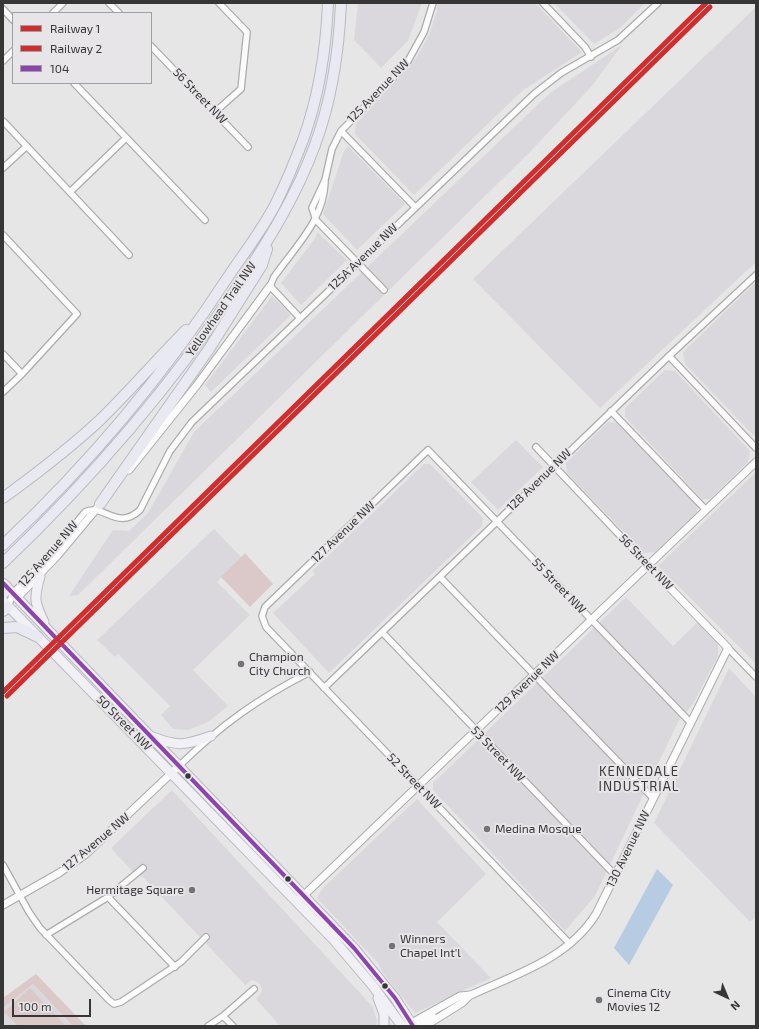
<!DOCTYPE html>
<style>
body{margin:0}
#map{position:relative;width:759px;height:1029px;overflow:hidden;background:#e7e6e7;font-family:"Exo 2",sans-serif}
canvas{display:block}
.frame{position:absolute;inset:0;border:4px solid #363637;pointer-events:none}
.legend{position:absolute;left:12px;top:12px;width:140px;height:72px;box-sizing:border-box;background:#e7e5e8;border:1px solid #a09fa1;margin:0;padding:5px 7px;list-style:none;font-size:12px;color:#363637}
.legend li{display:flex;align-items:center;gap:8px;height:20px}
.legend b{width:20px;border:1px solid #a09fa1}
.north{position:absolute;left:707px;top:977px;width:40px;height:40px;-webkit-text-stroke:3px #e7e5e8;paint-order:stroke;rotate:136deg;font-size:11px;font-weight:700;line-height:16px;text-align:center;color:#363637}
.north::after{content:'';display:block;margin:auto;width:14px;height:18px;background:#363637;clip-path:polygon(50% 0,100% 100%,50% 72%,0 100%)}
.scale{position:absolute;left:12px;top:999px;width:79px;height:18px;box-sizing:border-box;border:2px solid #363637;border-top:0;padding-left:5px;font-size:12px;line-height:14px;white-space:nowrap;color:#363637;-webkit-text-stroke:3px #e7e5e8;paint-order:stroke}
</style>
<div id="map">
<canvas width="759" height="1029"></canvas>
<div class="frame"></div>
<ul class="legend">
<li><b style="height:5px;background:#cf2e2f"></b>Railway 1</li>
<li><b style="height:5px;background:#cf2e2f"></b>Railway 2</li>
<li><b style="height:5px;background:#8e44ad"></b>104</li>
</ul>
<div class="north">N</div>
<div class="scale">100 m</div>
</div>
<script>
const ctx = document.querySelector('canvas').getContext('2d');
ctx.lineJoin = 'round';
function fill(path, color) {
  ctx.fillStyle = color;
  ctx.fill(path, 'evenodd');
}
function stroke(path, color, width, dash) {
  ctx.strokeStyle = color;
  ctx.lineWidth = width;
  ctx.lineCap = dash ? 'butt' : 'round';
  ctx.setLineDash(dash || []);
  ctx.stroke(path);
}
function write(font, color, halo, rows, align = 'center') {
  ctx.font = font + ' "Exo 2",sans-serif';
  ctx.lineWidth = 4;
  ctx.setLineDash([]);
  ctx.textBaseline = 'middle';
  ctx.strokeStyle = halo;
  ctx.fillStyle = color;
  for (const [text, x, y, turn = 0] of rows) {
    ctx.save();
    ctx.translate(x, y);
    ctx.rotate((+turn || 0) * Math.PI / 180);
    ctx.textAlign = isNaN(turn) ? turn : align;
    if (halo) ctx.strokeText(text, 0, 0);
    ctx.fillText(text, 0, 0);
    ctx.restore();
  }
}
fill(new Path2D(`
 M358 3H422L408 41 381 68 354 40Z
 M437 3H535L582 52 522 91 414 195 355 134 356 124 416 58 429 35 437 11Z
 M554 3H645L620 28 594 44Z
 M756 7V262L600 408 473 279Z
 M622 45 592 86 531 151 78 595 69 596 113 530 129 531 148 513 194 432 550 93Z
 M348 146 405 204 357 250 323 214 344 151Z
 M317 232 347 260 301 305 281 283 316 237Z
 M756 282V434L754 436 685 364 683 352Z
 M272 296 291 315 211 392 205 385Z
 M665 370 675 371 750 451 748 462 710 499H702L625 417V408Z
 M608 422 617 423 698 506 697 512 655 552 644 553 567 473 566 463Z
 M516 440 543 467 498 510 471 482Z
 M424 464H430L483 518 482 526 329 673 273 613 315 574 312 571Z
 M756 472V664L658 566Z
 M214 529 241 557 217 582 250 615 193 670 228 706 208 722 188 730 173 729 161 715 170 706 118 654 115 657 97 640Z
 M626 597 673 646 698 622 718 643V656L693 704 678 722 595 896 565 931 433 790V783Z
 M729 668 756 697V917L750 922 654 823Z
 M172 790 373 1007 377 1021 376 1026H280L256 999 261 993 262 989 259 983 252 980 245 985 143 877 132 871 111 848Z
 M417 799 486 874 437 922 491 978 415 1013 382 972 379 964 317 898 323 888Z
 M33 984 73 1026H3V1008Z`), '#dbd8dd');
fill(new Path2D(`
 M245 553 273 584 250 607 221 577Z
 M36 974 86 1026H73L33 984 3 1008V998Z
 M30 988 66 1026H18L4 1012Z`), '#dbc9ca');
fill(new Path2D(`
 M657 869 673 885 629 965 614 948Z`), '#b7cce3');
const minor = new Path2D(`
 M109 3 119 13
 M543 3 585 47 591 57
 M3 9 13 20
 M53 13 63 3
 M151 46 248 147
 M3 61 13 51
 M74 83 205 220
 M215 112 241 89 247 32 219 3
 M3 121 129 255
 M341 131 415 207
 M3 168 27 146
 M70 192 126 138
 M3 235 77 314 22 374 3 392
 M384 290 316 220 312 208 325 180 332 149 341 131 395 76 408 61 424 32 433 3
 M300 318 270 286 274 277C295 247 324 220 325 182
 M3 354 22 374
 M669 356 756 448
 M611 411 706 510
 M536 447 648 565
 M440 577 653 798
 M8 607 13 593 50 555 85 512C103 502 117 532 140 510L170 451 192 422 534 94 561 73 618 40 658 3
 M382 632 615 875
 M728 648 756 677
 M324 688 669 356 756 275
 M179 766C221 725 257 699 310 672
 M3 865 29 912 40 928 109 1000 114 1004 121 1002 181 962 206 937
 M108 897 175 967
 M46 935 108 897 143 868
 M570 944 266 627 262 616 265 607 428 450 690 722
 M223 1016 233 1026
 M208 1026 223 1016 254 989`);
const tertiary = new Path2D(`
 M129 470 197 385 270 286
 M17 598 57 556 103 501
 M300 899 756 462
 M3 905 59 873 86 854 179 766
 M408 1025 460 996 471 995C516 974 568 959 596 914L728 648 648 565
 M417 1026 432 1014
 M425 1026 462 1003 470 995`);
const primary = new Path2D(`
 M40 576C34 598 34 602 44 622
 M3 583 354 948 395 998 413 1026
 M3 601 333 939 373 986 402 1026
 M153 737C178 747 186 745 211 736
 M378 998 384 1014V1026`);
const motorway = new Path2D(`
 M3 498C36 474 70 448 100 420 130 391 157 359 186 330
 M100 504 209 349 262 265 267 249
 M3 545C89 464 164 375 228 277 244 253 263 229 276 203 286 183 295 161 303 140 319 96 326 50 328 3
 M3 563C90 480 169 389 236 289 267 243 296 197 315 145 332 99 339 51 341 3
 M3 594 6 586
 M3 611 8 607
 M3 628 17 627 38 637`);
stroke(minor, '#acacac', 8);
stroke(tertiary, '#acacac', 9);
stroke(primary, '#b9b9c3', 11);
stroke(motorway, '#b9b9c3', 12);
stroke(minor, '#fbfbfb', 5.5);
stroke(tertiary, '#fbfbfb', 7);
stroke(primary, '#f0f0f5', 9);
stroke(motorway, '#e9e9f1', 10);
stroke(new Path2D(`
 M3 696 712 3`), '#cbcbcc', 1.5, [2, 4]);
stroke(new Path2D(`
 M3 583 354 948 395 998 413 1026`), '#8e44ad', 4);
stroke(new Path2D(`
 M3 692 706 3`), '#cf2e2f', 5);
stroke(new Path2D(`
 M7 696 710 7`), '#cf2e2f', 5);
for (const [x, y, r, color] of [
 [241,664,4,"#747475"],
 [188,776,3.5,"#363637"],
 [487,829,4,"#747475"],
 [288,879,3.5,"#363637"],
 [192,890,4,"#747475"],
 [392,946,4,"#747475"],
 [385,986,3.5,"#363637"],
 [599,1000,4,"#747475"]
]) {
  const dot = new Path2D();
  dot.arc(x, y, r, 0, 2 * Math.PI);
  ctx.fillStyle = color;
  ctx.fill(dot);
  stroke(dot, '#e7e5e8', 1.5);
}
write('12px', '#363637', '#e7e5e8', [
 ["125 Avenue NW",378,91,-46],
 ["56 Street NW",200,96,46],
 ["125A Avenue NW",363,257,-44],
 ["Yellowhead Trail NW",221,309,-55],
 ["128 Avenue NW",539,480,-44],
 ["127 Avenue NW",343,532,-44],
 ["125 Avenue NW",48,554,-49],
 ["56 Street NW",646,562,46],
 ["55 Street NW",559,586,46],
 ["129 Avenue NW",527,682,-44],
 ["50 Street NW",124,723,45],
 ["53 Street NW",498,754,46],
 ["52 Street NW",414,781,46],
 ["127 Avenue NW",96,842,-40],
 ["130 Avenue NW",628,849,-64]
]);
write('12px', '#363637', '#e7e5e8', [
 ["Champion",249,657],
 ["City Church",249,671],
 ["Medina Mosque",495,829],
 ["Hermitage Square",184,890,"right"],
 ["Winners",400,939],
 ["Chapel Int'l",400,953],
 ["Cinema City",607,993],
 ["Movies 12",607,1007]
], 'left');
ctx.letterSpacing = '1px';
write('13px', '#363637', '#e7e5e8', [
 ["KENNEDALE",639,772],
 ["INDUSTRIAL",639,787]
]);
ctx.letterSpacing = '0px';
</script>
